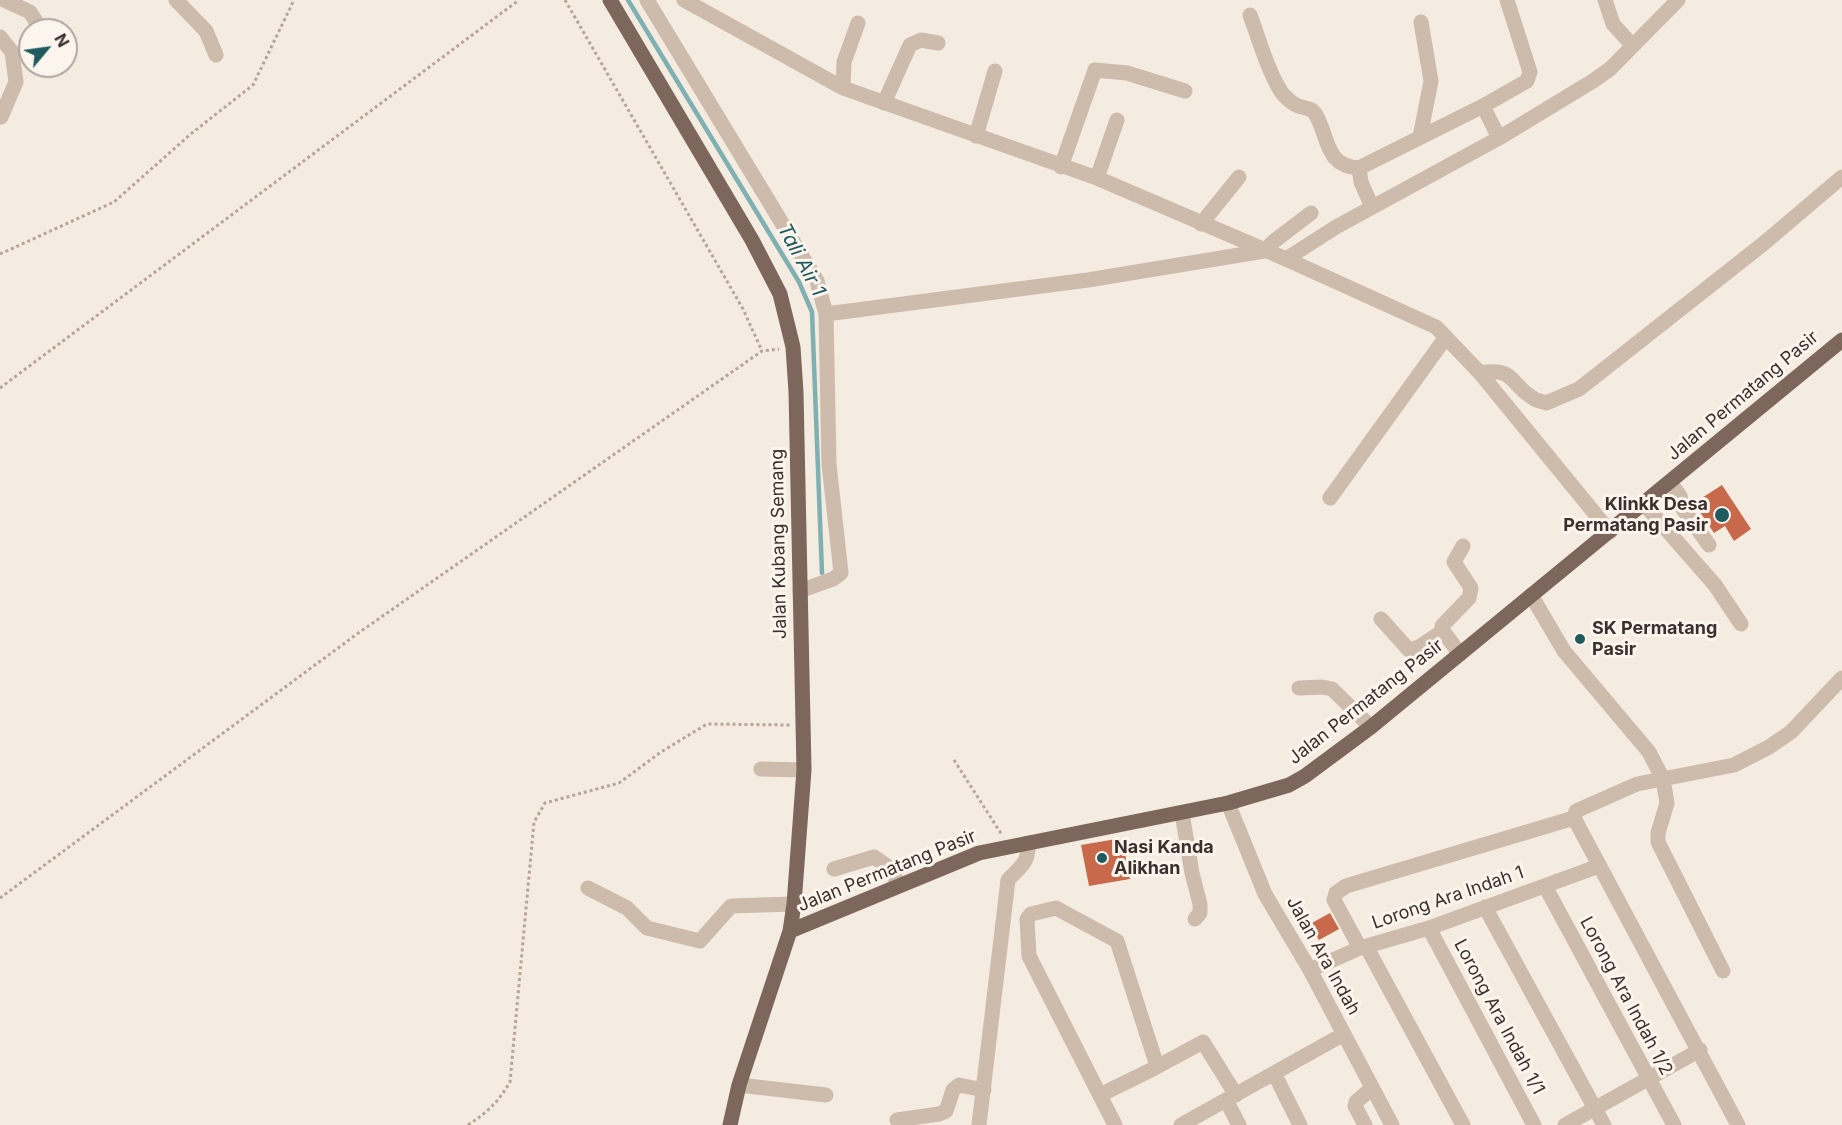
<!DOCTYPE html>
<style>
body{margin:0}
#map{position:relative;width:1842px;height:1125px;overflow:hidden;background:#f4ebe1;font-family:Inter,sans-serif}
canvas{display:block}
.north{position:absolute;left:18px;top:18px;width:60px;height:60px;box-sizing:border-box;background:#fbf5ee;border:2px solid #aea6a0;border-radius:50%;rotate:61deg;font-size:16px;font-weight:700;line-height:24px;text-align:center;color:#3b302b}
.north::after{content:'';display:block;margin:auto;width:21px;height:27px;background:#1f5a5e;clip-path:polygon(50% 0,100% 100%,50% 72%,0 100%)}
</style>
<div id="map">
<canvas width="1842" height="1125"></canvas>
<div class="north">N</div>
</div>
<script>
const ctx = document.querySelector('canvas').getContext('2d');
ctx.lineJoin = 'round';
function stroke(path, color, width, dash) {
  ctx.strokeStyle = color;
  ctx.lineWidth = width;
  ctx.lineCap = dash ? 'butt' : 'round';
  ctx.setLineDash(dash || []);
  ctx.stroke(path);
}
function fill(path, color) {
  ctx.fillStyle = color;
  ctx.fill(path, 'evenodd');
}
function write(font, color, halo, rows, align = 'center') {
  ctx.font = font + ' Inter,sans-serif';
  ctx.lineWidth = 6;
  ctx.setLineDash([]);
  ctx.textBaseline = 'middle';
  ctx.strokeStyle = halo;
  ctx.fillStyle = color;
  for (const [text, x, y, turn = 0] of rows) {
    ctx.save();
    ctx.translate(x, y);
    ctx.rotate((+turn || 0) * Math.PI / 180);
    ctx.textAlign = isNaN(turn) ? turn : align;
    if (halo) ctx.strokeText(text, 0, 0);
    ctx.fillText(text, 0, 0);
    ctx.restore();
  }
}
stroke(new Path2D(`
 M628 0 799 282 812 312 822 573`), '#7fb0b2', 4.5);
fill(new Path2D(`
 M1722 485 1751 529 1734 541 1725 526 1714 533 1694 503Z
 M1122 838 1130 879 1089 886 1081 845Z
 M1330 913 1339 929 1319 940 1310 924Z`), '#c8694b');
stroke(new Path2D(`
 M565 0 743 309 762 351
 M0 254 114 202 192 133 253 85 294 0
 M0 388 519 0
 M954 760 1002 835
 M0 898 357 634 762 351 779 349
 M468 1125C487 1113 499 1101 510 1082L534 822 545 803 619 783 661 752 707 724 790 725`), '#b9a596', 3, [3, 3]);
stroke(new Path2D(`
 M4 0 30 12 37 23
 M176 0 206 31 216 55
 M647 0 817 281 826 314 829 464 841 573 833 579 800 591
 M684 0 843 88 1097 178 1286 259 1436 327 1480 373 1610 532
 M1605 0 1613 24 1633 46
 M1250 15C1259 39 1268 72 1282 93 1285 97 1292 103 1296 105 1303 109 1311 106 1316 115 1329 138 1325 166 1359 168L1361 182 1372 207
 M0 37 12 52 16 82 1 117
 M843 88 844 62 858 23
 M884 103 910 45 921 40 938 43
 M1483 106 1499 138
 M976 136 995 71
 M1420 137 1431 81 1421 22
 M1061 167 1095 70 1127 73 1185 91
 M1359 168 1483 106 1527 81 1530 72 1507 0
 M1097 178 1117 120
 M1201 224 1239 177
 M1286 259 1336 227 1499 138 1593 81 1610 69 1678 0
 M826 314 1088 280 1264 251 1273 242 1311 213
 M1480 373C1516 367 1509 384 1533 398 1536 401 1542 401 1546 403L1579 389 1763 244 1842 177
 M1670 482 1680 496 1683 509 1709 545
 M1330 498 1446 337
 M1644 504 1715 585 1741 624
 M1531 595 1564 651 1649 752 1663 779 1667 803 1658 833V842L1723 971
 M1381 619 1409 650 1419 647 1443 631
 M1460 654 1443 631 1442 626 1469 598 1471 588 1454 562 1463 546
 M1299 688 1322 687 1332 689 1371 727
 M761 769 804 770
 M1228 803 1265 894 1310 970 1392 1125
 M1182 813 1192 873 1200 904V913L1195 919
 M834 869 874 857 887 866 900 885
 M1545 886 1674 1125
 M588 888 627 908 647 928 700 941 731 906 794 904
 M1485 907 1604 1125
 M1429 928 1534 1125
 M1366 946 1463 1125
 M1360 948 1334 900 1336 893 1346 886 1574 818
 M1310 970 1360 948 1429 928 1599 866
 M1274 1073 1300 1125
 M739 1085 826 1095
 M1100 1095 1151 1070 1203 1042 1236 1095
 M1226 1100 1239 1125
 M897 1120 939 1114 946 1111 953 1090 959 1085 984 1090
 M979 1125 1008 880C1021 866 1029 863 1028 843
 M1115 1125 1029 956 1027 919 1031 914 1056 908 1117 941 1157 1066
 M1181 1125 1344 1034
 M1365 1125 1355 1106 1356 1102 1372 1088
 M1565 1125 1700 1050
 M1738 1125 1574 818 1576 811 1637 784 1734 765 1769 747 1791 732 1842 678`), '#cdbbac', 15);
stroke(new Path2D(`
 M610 0 752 240 780 294 793 347 796 392 804 770 794 904 790 931 739 1085 730 1125
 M790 931 979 853 1228 803 1289 785 1305 776 1371 727 1842 340`), '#7d675c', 15);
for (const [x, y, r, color] of [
 [1722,515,8,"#1f5a5e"],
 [1580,639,6,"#1f5a5e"],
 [1102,858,6,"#1f5a5e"]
]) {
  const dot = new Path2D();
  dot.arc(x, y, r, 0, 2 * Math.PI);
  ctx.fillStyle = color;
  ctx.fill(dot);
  stroke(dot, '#fbf5ee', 2);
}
write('18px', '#3b302b', '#fbf5ee', [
 ["Jalan Permatang Pasir",1743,396,-40],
 ["Jalan Kubang Semang",779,544,-91],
 ["Jalan Permatang Pasir",1366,702,-38],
 ["Jalan Permatang Pasir",887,871,-22],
 ["Lorong Ara Indah 1",1448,898,-19],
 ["Jalan Ara Indah",1323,956,61],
 ["Lorong Ara Indah 1/2",1626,996,62],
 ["Lorong Ara Indah 1/1",1499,1017,62]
]);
write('bold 18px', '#3b302b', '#fbf5ee', [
 ["Klinkk Desa",1708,505,"right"],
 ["Permatang Pasir",1708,526,"right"],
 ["SK Permatang",1592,629],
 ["Pasir",1592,650],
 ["Nasi Kanda",1114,848],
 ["Alikhan",1114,869]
], 'left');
write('italic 20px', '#1f5a5e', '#fbf5ee', [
 ["Tali Air 1",801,260,62]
]);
</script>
